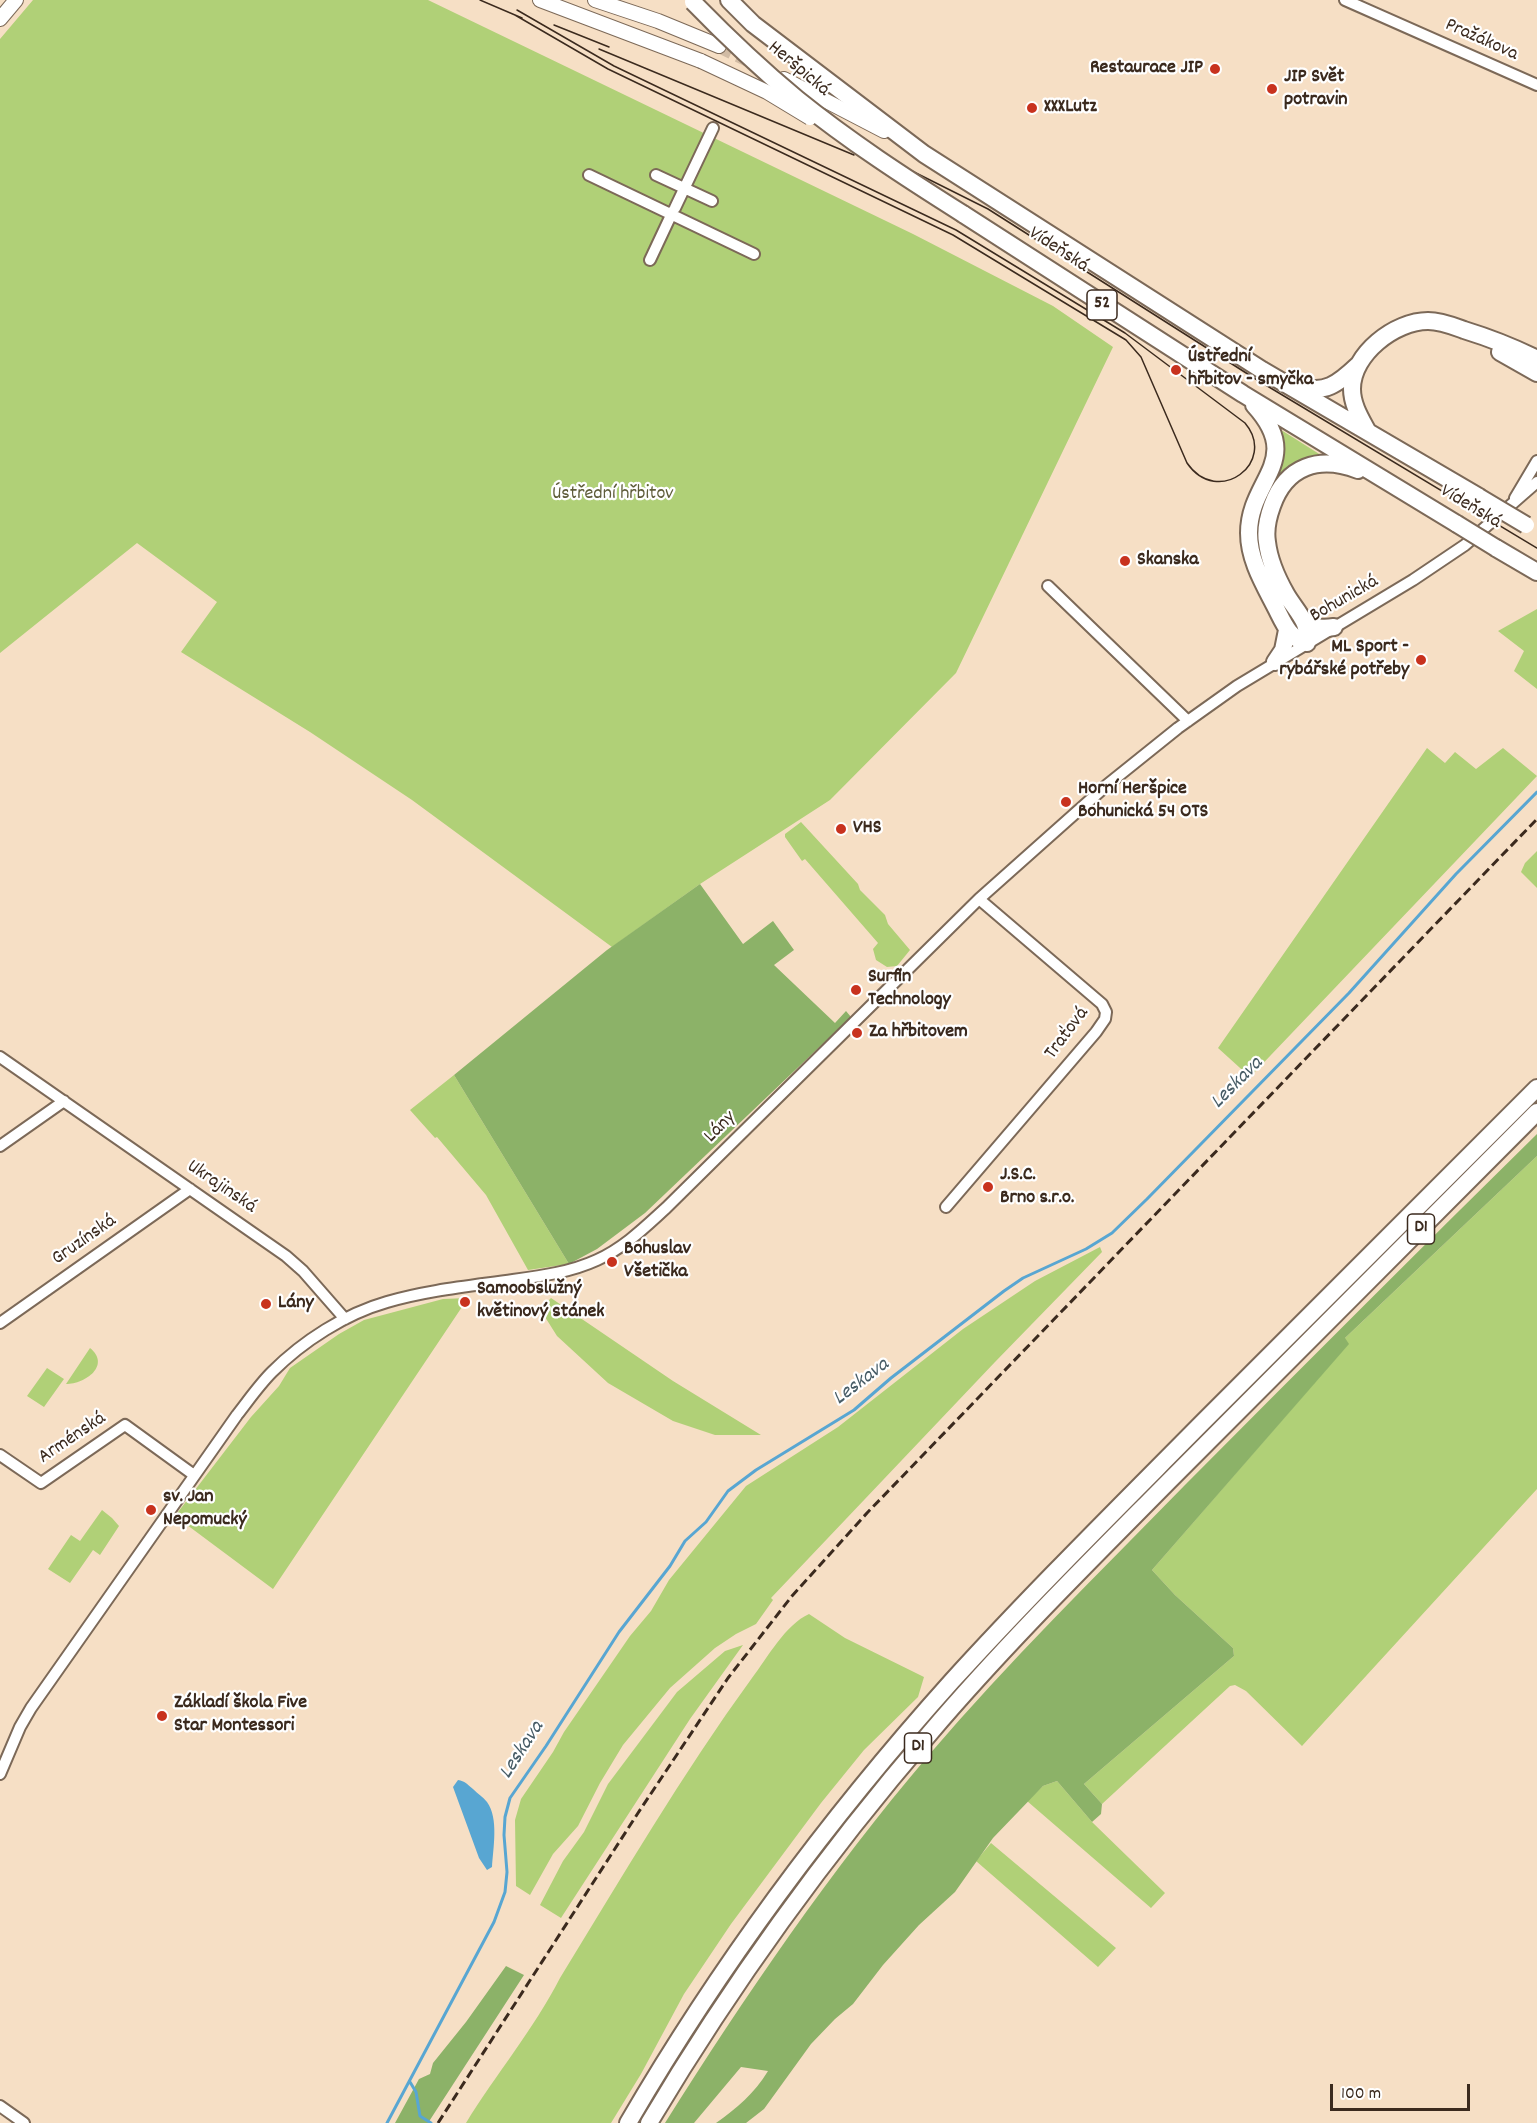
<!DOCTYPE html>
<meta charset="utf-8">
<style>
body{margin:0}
#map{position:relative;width:1537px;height:2123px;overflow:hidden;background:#f6dfc5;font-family:Dekko,sans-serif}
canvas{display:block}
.scale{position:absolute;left:1330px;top:2084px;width:140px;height:27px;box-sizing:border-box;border:3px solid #3b2a1e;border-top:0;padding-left:8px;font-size:18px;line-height:21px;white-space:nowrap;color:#3b2a1e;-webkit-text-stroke:4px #fff;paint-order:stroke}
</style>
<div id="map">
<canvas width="1537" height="2123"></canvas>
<div class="scale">100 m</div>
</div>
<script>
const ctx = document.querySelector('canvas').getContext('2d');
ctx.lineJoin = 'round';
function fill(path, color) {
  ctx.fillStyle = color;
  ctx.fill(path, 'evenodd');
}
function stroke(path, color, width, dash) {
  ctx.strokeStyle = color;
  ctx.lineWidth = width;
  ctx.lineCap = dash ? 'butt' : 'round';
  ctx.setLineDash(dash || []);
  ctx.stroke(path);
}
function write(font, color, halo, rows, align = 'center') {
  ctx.font = font + ' Dekko,sans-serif';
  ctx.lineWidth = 4.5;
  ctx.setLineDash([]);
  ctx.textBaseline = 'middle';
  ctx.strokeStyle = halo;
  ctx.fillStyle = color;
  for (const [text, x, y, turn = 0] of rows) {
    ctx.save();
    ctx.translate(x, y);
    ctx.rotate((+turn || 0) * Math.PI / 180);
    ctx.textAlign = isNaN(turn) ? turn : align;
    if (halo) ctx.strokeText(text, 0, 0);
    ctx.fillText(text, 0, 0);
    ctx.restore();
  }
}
fill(new Path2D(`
 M33 0H428L913 234 1053 306 1113 347 956 673 830 800 700 884 612 947 412 800 310 732 181 652 217 602 137 543 0 653V39Z
 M1278 428 1324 457 1287 474 1264 557 1261 556 1257 542V527Z
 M1537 609V689L1514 671 1524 651 1498 631Z
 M1427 748 1445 763 1455 752 1476 769 1503 748 1537 776 1250 1077 1218 1048Z
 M801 822 858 884 860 890 885 915 888 924 910 950 897 966 887 967 876 960 873 949 878 943 805 859 802 861 785 837V834Z
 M1537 851V888L1521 872 1525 863Z
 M454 1075 569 1264 528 1270 486 1195 437 1137 435 1138 410 1110Z
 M1537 1156V1489L1302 1746 1246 1691 1235 1685 1230 1686 1102 1804 1084 1784 1234 1656 1233 1648 1175 1595 1152 1570 1348 1344 1344 1339Z
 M1100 1247 1102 1252 995 1362 771 1598 773 1600 756 1624 736 1634 715 1648 670 1688 623 1745 600 1783 578 1826 553 1854 530 1895 516 1886 515 1820 521 1799 553 1752 564 1732 630 1636 651 1611 669 1580 746 1486 838 1427 963 1329 1035 1281Z
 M468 1298 273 1589 175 1516 251 1417 279 1386 290 1368 339 1334 364 1320 443 1299Z
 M551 1298 673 1381 761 1435H715L673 1421 608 1383 557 1336 540 1309Z
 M90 1348C111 1365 86 1384 66 1384Z
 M47 1368 64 1379 44 1407 27 1396Z
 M102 1510 112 1518 119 1526 100 1555 93 1550 70 1583 48 1569 71 1535 80 1541Z
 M809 1614 845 1638 924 1677 918 1697 864 1750 821 1803 731 1924 684 1994 641 2074 611 2123H466C496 2074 534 2029 560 1978 622 1877 682 1774 752 1678 767 1658 786 1624 809 1614Z
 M743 1645 690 1719 561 1918 540 1905 563 1861 584 1832 608 1784 677 1692 725 1651Z
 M1057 1781 1092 1822 1165 1893 1151 1908 1027 1801 1043 1786Z
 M991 1843 1116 1948 1098 1967 976 1861Z`), '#b0d077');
fill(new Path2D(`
 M700 884 743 944 773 921 794 950 774 965 835 1023 846 1011 851 1017 645 1213 597 1249 569 1264 454 1075 607 950Z
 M1537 1134V1156L1345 1338 1349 1344 1152 1570 1175 1595 1233 1648 1234 1656 1084 1784 1102 1804 1101 1814 1092 1822 1057 1781 1043 1786 993 1838 955 1892 919 1925 883 1965 853 2004 835 2019 811 2044 764 2109 746 2123H716C737 2108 754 2094 768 2071L741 2067 694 2123H665C745 1996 830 1871 928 1756 1009 1661 1097 1575 1184 1486 1301 1368 1418 1251 1537 1134Z
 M506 1966 524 1975 428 2123H395L419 2079 430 2074 433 2063 466 2022Z`), '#8cb268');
fill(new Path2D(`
 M458 1780C465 1781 467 1784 473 1789 478 1794 483 1797 487 1802 499 1818 493 1849 492 1867L487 1870 479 1858 453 1787Z`), '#58a6d2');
stroke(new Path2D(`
 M410 2082 416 2092 420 2116 431 2123
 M387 2123 494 1922 505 1892 507 1872 504 1835 505 1817 510 1798 546 1746 619 1632 670 1566 685 1541 706 1522 728 1491 756 1470 854 1410 891 1378 1004 1291 1023 1278 1086 1249 1112 1233 1147 1199 1349 993 1456 874 1537 792`), '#58a6d2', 3);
stroke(new Path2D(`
 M719 46 748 60`), '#d1bba4', 14, [14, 7]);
const minor = new Path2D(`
 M1345 0 1537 85
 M589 175 754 254
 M656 175 712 201
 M675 208 713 128
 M650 260 673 211
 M1515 498 1537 461
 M1048 586 1188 721
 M0 1057 286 1256 303 1271 345 1319
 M0 1146 64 1101
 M946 1207 1096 1032 1105 1019 1106 1012 1102 1004 979 899
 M0 1323 190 1189
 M0 1455 41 1483 125 1425 194 1475
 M0 1774 20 1727 31 1708 237 1415C248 1401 259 1385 272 1372 303 1341 345 1314 387 1302 428 1290 471 1286 513 1280 542 1276 571 1272 597 1260 624 1248 645 1227 666 1208L979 899 1107 785 1178 728 1237 686 1413 580 1465 545 1537 482
 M0 2106 24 2123`);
const major = new Path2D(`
 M540 0 701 61
 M595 0 658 21 719 46
 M0 19 16 0
 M784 79 884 131`);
const highway = new Path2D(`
 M729 0 753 24 924 154 1262 370 1479 497
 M963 214 1243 394 1457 524
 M1500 352 1537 373
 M1297 385C1324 396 1339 383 1358 365
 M1254 405C1305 461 1249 479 1249 533 1249 561 1265 586 1277 610 1284 624 1290 639 1307 643 1311 623 1295 610 1286 594 1277 578 1269 560 1267 542 1265 530 1268 517 1272 506 1286 466 1319 455 1358 470
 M1368 432C1361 419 1352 405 1352 389 1352 354 1395 321 1428 321 1441 321 1453 326 1464 330 1490 338 1513 347 1537 359
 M1496 548 1537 572
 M1303 619C1313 628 1321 629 1334 627
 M1275 662 1283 650 1287 630
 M628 2123C720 1965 830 1817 952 1681 1033 1592 1119 1507 1203 1422 1315 1311 1426 1199 1537 1088
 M649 2123C731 1985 825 1855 930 1733 1005 1645 1087 1564 1168 1482 1291 1358 1414 1236 1537 1112`);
stroke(minor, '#7c6958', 14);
stroke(major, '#7c6958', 16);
stroke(highway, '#7c6958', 20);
stroke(minor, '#fff', 10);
stroke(major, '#fff', 14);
stroke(highway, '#fff', 16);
stroke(new Path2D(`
 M480 0 522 18
 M515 15 608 69 953 235 1126 340 1141 357 1187 463C1218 508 1278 462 1245 423L1125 333 956 230 614 66 517 10
 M554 25 609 47
 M599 49 854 155
 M912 171 988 209 1254 378 1537 548`), '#3b2a1e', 1.5);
stroke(new Path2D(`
 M438 2123 638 1813 728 1678 792 1596 867 1513 1537 819`), '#3b2a1e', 3, [9, 4.5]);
const majorBridge = new Path2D(`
 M701 61 767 92 810 118`);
const highwayBridge = new Path2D(`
 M693 2C726 36 761 69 797 99 849 141 906 178 963 214
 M1479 497 1526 525
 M1457 524 1496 548`);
stroke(majorBridge, '#7c6958', 16, []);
stroke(highwayBridge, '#7c6958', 20, []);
stroke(majorBridge, '#fff', 14);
stroke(highwayBridge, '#fff', 16);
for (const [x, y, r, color] of [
 [1215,69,6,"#c8321e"],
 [1272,89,6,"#c8321e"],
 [1032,108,6,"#c8321e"],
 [1176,370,6,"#c8321e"],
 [1125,561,6,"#c8321e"],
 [1421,660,6,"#c8321e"],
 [1066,802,6,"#c8321e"],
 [841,829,6,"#c8321e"],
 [856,990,6,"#c8321e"],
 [857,1033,6,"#c8321e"],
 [988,1187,6,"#c8321e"],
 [612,1262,6,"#c8321e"],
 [465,1302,6,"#c8321e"],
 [266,1304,6,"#c8321e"],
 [151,1510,6,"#c8321e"],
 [162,1716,6,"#c8321e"]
]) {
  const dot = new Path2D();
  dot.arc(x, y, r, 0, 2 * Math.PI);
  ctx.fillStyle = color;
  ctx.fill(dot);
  stroke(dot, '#fff', 2);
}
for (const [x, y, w] of [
 [1102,305,30],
 [1421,1229,27],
 [918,1748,27]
]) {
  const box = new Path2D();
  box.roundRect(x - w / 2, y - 15, w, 30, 4.5);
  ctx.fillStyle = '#fff';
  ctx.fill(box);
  stroke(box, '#3b2a1e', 1.5);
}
write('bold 18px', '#3b2a1e', null, [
 ["52",1102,305],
 ["D1",1421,1229],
 ["D1",918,1748]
]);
write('20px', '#3b2a1e', '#fff', [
 ["Pražákova",1481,41,24],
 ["Heršpická",798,70,40],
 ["Vídeňská",1058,251,33],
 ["Vídeňská",1470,508,31],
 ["Bohunická",1345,600,-30],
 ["Traťová",1068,1034,-53],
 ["Lány",721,1128,-45],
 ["Ukrajinská",221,1188,34],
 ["Gruzínská",85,1241,-35],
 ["Arménská",73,1439,-34]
]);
write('bold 20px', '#3b2a1e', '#fff', [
 ["Restaurace JIP",1203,69,"right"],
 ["JIP Svět",1284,78],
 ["potravin",1284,101],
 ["XXXLutz",1044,108],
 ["Ústřední",1188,358],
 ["hřbitov - smyčka",1188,381],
 ["Skanska",1137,561],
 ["ML Sport -",1409,648,"right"],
 ["rybářské potřeby",1409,671,"right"],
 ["Horní Heršpice",1078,790],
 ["Bohunická 54 OTS",1078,813],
 ["VHS",853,829],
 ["Surfin",868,978],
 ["Technology",868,1001],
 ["Za hřbitovem",869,1033],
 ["J.S.C.",1000,1176],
 ["Brno s.r.o.",1000,1199],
 ["Bohuslav",624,1250],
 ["Všetička",624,1273],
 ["Samoobslužný",477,1290],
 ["květinový stánek",477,1313],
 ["Lány",278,1304],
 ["sv. Jan",163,1498],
 ["Nepomucký",163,1521],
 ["Základí škola Five",174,1704],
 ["Star Montessori",174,1727]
], 'left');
write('20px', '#5e5c39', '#fff', [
 ["Ústřední hřbitov",613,495]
]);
write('italic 21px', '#475c66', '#fff', [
 ["Leskava",1238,1084,-45],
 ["Leskava",862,1383,-37],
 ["Leskava",523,1751,-57]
]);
</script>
